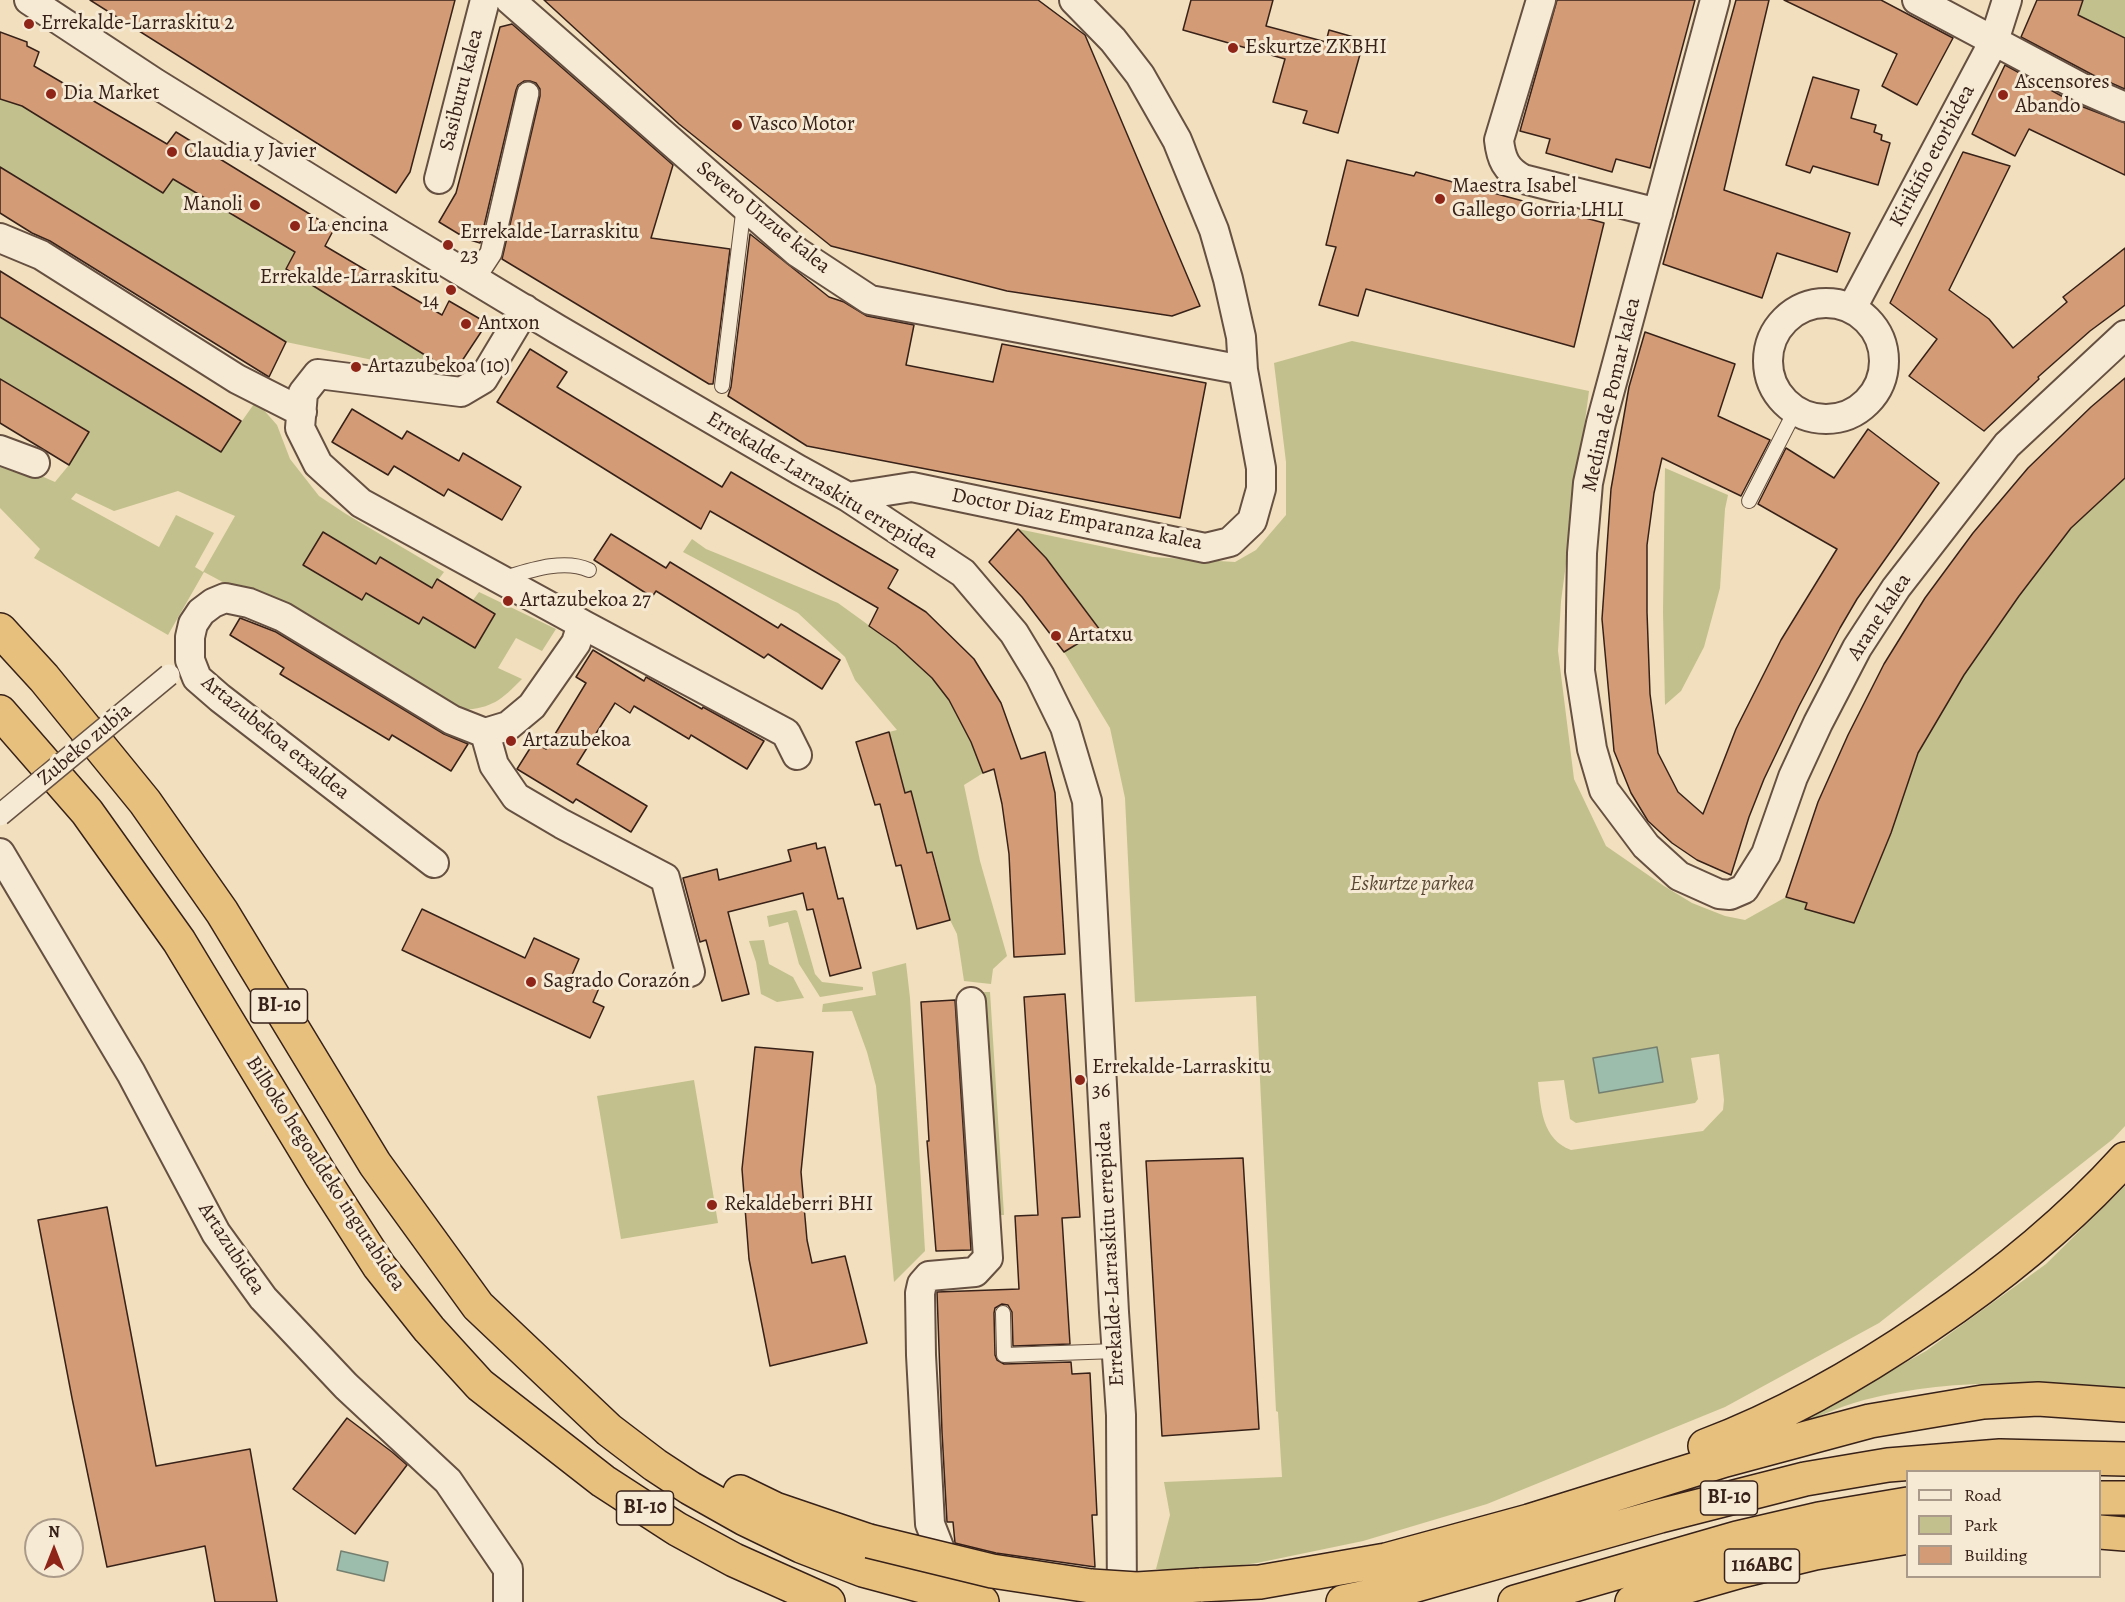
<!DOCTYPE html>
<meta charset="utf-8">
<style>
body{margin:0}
#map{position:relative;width:2125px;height:1602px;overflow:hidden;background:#f1dfbd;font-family:Alegreya,serif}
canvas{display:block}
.legend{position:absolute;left:1906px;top:1470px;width:195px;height:108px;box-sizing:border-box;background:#f6ead4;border:2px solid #aa9a89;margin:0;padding:8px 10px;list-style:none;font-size:18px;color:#372118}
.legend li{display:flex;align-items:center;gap:12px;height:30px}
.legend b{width:30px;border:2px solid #aa9a89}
.north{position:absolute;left:24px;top:1518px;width:60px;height:60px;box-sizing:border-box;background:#f6ead4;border:2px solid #aa9a89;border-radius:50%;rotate:0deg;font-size:16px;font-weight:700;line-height:24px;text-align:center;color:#372118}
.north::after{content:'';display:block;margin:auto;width:21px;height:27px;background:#8f2418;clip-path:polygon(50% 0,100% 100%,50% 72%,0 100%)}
</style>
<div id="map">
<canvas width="2125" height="1602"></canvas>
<ul class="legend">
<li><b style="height:8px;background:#f6ead4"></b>Road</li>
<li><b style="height:16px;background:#c2c08c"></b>Park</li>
<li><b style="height:16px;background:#d49c76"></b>Building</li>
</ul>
<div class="north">N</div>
</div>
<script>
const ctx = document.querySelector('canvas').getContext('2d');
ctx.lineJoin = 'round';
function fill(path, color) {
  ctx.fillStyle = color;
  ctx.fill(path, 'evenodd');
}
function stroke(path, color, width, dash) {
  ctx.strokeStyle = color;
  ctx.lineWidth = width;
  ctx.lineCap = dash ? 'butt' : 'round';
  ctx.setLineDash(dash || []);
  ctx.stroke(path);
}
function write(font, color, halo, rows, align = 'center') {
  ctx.font = font + ' Alegreya,serif';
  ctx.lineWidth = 6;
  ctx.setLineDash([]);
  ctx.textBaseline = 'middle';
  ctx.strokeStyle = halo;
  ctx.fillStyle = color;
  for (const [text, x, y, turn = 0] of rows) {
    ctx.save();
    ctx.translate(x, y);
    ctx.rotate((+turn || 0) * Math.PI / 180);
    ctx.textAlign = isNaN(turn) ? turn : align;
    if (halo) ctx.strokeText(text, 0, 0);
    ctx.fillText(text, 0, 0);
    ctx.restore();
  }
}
fill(new Path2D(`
 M2083 0H2125V38L2078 15Z
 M0 99 22 106 163 192 173 179 295 252 286 269 454 373 450 376 286 342 83 218 63 250 33 234 54 201 0 167Z
 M8 276 35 292 14 326 220 452 254 404 262 408 277 425 290 459 319 496 346 514 444 572 432 588 380 557 376 564 304 566 361 600 366 593 419 624 423 617 475 647 495 614 473 600 479 592 556 629 542 651 516 638 498 668 522 679C501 700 493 708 462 710L204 572 168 635 34 558 40 549 0 508V458L55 482 69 465 89 432 0 379V289ZM178 491 235 516 203 572 195 567 214 533 176 515 159 547 71 499 76 493 114 511Z
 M1352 341 1589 391 1561 601 1558 651 1574 779 1606 846 1664 886 1692 903 1725 916 1745 920 1786 897 1807 903 1806 909 1853 923 1918 753 1964 675 2019 596 2071 528 2125 478V1126L2113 1139 1879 1323 1725 1407 1487 1504 1363 1541 1257 1563 1196 1571 1156 1569 1170 1515 1164 1482 1282 1477 1278 1412 1276 1411 1256 996 1135 1002 1125 798 1110 728 1064 652 1100 629 1046 558 1018 529 1153 557 1235 562 1256 550 1286 515V462L1274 363ZM1719 1054 1724 1100 1723 1110 1703 1131 1571 1150C1542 1139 1541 1109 1538 1082L1564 1080 1570 1119 1576 1123 1695 1103 1698 1099 1691 1058Z
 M1665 468 1728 495 1725 509 1720 588 1704 647 1681 691 1665 705 1663 612Z
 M692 539 706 549 838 603 896 645 932 678 949 700 971 742 983 773 964 785 980 861 1007 956 993 969 991 984 964 981 957 934 950 920 933 852 927 853 911 792 905 793 889 732 897 730 855 680 845 657 798 613 683 552Z
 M795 910 797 911 815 974 822 982 863 987V990L820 997 799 964 788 922 769 927 767 916Z
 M764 940 769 964 793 977 804 998 777 1002 761 994 756 962 749 941Z
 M906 963 910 998 925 1251 894 1282 876 1086 867 1052 852 1011 822 1012 823 1004 876 995 872 972Z
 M980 992H990L1004 1215H991Z
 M694 1080 718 1223 621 1239 597 1096Z
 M2125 1186V1390C2039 1381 1948 1378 1864 1400 1837 1407 1811 1420 1786 1430L1926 1351 2046 1264Z`), '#c2c08c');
const water = new Path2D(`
 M1657 1047 1663 1082 1599 1093 1593 1058Z
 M341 1551 388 1562 384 1581 337 1570Z`);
fill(water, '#9cbdab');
stroke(water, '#747f70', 1.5);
const building = new Path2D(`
 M90 0H455L410 172 396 193Z
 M544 0H1038L1085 35 1200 306 1172 316 1007 291 831 246 679 124Z
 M1191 0H1273L1266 26 1326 42 1329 30 1364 40 1338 133 1303 123 1307 111 1273 102 1285 59 1183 30Z
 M1557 0H1695L1650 168 1616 159 1612 172 1546 153 1550 139 1520 131Z
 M1736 0H1769L1724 190 1850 233 1837 272 1777 253 1762 298 1663 264Z
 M1784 0H1881L1953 38 1917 105 1882 86 1897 54Z
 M2037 0H2083L2078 15 2125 38V89L2093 75 2021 37Z
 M512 24 673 165 651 238 730 249 713 384H709L502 259 540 96V89L536 83 530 81H524L518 85 516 90 480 243 467 239 439 222 456 193 500 27Z
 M0 32 27 42V46L39 52 34 66 167 144 176 132 334 229 325 246 442 315 449 301 487 323 454 373 286 269 295 252 173 179 163 193 22 106 0 99Z
 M2005 65 2078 105 2125 123V175L2029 129 2015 156 1972 134Z
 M1813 77 1859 90 1851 118 1876 125 1874 132 1882 135 1881 140 1890 143 1878 185 1813 166 1810 173 1786 165Z
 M1963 152 2010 166 1949 290 1989 319 2013 348 2067 302 2063 297 2125 248V305L2090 331 2038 377 2039 379 1984 431 1909 376 1937 339 1890 303Z
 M1347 160 1414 176 1416 172 1604 223 1574 347 1366 289 1358 316 1319 305 1336 247 1326 245Z
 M0 167 286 342 269 377 50 241 32 233 0 213Z
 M750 234 829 297 844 302 867 316 914 325 906 365 993 382 1002 344 1206 383 1180 518 807 446 728 396 731 387Z
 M0 271 241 421 221 452 0 317Z
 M1645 332 1735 364 1718 416 1770 440 1741 496 1662 458 1654 493 1647 545V612L1650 694 1658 753 1678 792 1703 814 1736 729 1781 640 1837 549 1758 504 1786 448 1834 478 1868 429 1939 483 1857 599 1840 628 1799 706 1764 779 1749 817 1731 875 1697 860 1672 843 1648 821 1631 793 1614 751 1602 619 1611 489 1629 387Z
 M530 349 567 372 557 387 722 487 731 472 898 570 888 588 926 612 974 659 1001 703 1021 759 1045 752 1055 793 1065 954 1014 957 1009 854 1002 804 994 769 983 773 971 742 949 700 932 678 896 645 869 626 878 608 710 511 701 529 497 402Z
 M2125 378V478L2071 528 2019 596 1964 675 1918 753 1891 833 1854 923 1805 909 1807 903 1786 897 1818 802 1848 735 1884 664 1925 598 1973 533 2028 468 2091 407Z
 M0 379 89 432 69 465 0 423Z
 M352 409 402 439 407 431 459 461 463 453 521 487 502 520 448 489 444 496 394 466 388 475 332 442Z
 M1018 529 1046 558 1100 630 1064 652 1022 597 989 562Z
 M323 532 376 564 380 557 432 588 437 579 495 614 475 648 423 617 419 624 366 593 362 600 303 565Z
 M611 534 666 568 670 562 778 628 781 624 840 660 822 689 768 654 764 658 656 591 652 597 594 560Z
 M240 618 276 632 444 734 468 744 451 771 392 735 389 740 280 674 284 668 230 635Z
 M593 650 644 681 646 677 702 709 703 707 764 741 747 769 691 735 689 739 634 706 630 713 615 703 577 764 647 806 631 832 576 799 573 803 517 769 534 742 546 749 586 683 576 677Z
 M889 732 905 793 911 791 927 853 932 852 950 920 917 929 901 865 896 866 880 804 875 805 856 742Z
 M816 843 817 849 825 847 838 899 843 898 861 968 830 976 813 909 807 910 803 893 728 912 749 994 722 1001 706 940 700 942 683 878 717 869 719 880 791 861 788 850Z
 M422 909 525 958 534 938 579 959 572 975 599 988 593 1002 604 1007 590 1038 402 950Z
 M1065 994 1080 1217 1062 1218 1070 1344 1013 1346 1012 1312 1008 1305 1002 1304 995 1308 994 1313 995 1355 997 1360 1004 1364 1071 1362 1072 1374 1090 1373 1097 1515H1092L1095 1567 996 1553 955 1543 953 1522H947L942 1432 937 1292 1019 1289 1015 1216 1038 1215 1024 997Z
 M955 1000 971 1250 936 1251 927 1141H929L921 1002Z
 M755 1047 813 1052 801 1172 807 1240 812 1263 845 1256 867 1343 770 1366 749 1259 742 1169Z
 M1243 1158 1259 1429 1162 1436 1146 1161Z
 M107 1207 156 1466 250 1449 277 1602H215L205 1546 107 1567 72 1398 38 1220Z
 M347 1418 392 1452 407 1465 355 1534 293 1489Z`);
fill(building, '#d49c76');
stroke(building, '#372118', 1.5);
const service = new Path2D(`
 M722 386 744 205
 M1749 501 1795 411
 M501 579C528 571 563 558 589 570
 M1003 1313 1004 1355 1116 1351`);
const pedestrian = new Path2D(`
 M474 279 491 253 528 93`);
const minor = new Path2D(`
 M29 0 155 83 396 232 557 329 799 470 848 497 963 573 1014 633 1040 676 1065 727 1087 801 1114 1312 1121 1415 1122 1602
 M510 0 797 252 870 300 1243 370
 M1541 0 1499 140C1501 159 1506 170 1523 179L1658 213
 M1715 0 1601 423 1588 483 1582 553 1580 671 1592 749 1604 790 1646 846 1679 876 1719 894 1730 895 1744 889 1766 854 1793 777 1818 723 1857 648 1896 588 2007 445 2125 335
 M1917 0 2086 90 2125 107
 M439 179 485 0
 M0 238 41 255 237 379 302 412
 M1768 361a58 58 0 1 1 116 0a58 58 0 1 1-116 0Z
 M1852 308 1994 41 2007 0
 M0 450 35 463
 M848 497 912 487 1205 548 1230 542 1252 521 1261 489V468L1243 370 1241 337 1228 279 1214 230 1177 140 1140 75 1113 40 1074 0
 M582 624 786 733 797 755
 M485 733 494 765 516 797 562 824 665 878 690 972
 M0 853 131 1073 216 1233 263 1298 346 1386 448 1481 508 1569V1602
 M434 863 220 698 197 678 190 660V637L193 624 201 612 213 603 225 598 249 603 283 617 452 720 485 733 508 726 532 706 576 643 582 624 361 503 318 464 300 428 303 393 318 374 461 392 483 379 525 309
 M954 1572 948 1570 930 1524 921 1355 920 1293 922 1284 929 1276 975 1272 988 1258 971 1002`);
const motorway = new Path2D(`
 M0 630 44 678 145 802 222 912 375 1164 478 1306 609 1430 655 1465 690 1488 745 1519 801 1546 863 1570 982 1602
 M0 712 87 812 179 941 320 1174 379 1266 429 1329 480 1385 603 1481 677 1529 734 1560 828 1602
 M1705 1446C1784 1416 1858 1374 1928 1326 1999 1278 2067 1223 2125 1159
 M740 1492 775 1509 869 1541
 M2100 1498H2125
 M2100 1532 2125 1534
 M1200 1585 1260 1582 1386 1560 1529 1521 1725 1460 1870 1421 1983 1402 2038 1399 2125 1405
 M1343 1602 1395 1591 1660 1516 1805 1479 1888 1465 2000 1456 2125 1459
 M1515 1602 1737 1538 1819 1519 1908 1504
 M1632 1602 1741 1571 1815 1553 1908 1537`);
stroke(service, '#665041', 16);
stroke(pedestrian, '#665041', 24);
stroke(minor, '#665041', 32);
stroke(motorway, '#372118', 36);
stroke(service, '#f6ead4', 14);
stroke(pedestrian, '#f6ead4', 21);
stroke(minor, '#f6ead4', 28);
stroke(motorway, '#e8c07e', 33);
const pedestrianBridge = new Path2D(`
 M0 815 169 675`);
const motorwayBridge = new Path2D(`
 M869 1541 992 1571 1091 1586 1137 1589 1200 1585`);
stroke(pedestrianBridge, '#665041', 24, []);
stroke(motorwayBridge, '#372118', 36, []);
stroke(pedestrianBridge, '#f6ead4', 21);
stroke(motorwayBridge, '#e8c07e', 33);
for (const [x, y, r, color] of [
 [29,24,6,"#8f2418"],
 [1233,48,6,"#8f2418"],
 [51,94,6,"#8f2418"],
 [2003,95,6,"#8f2418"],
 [737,125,6,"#8f2418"],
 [172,152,6,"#8f2418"],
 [1440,199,6,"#8f2418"],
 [255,205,6,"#8f2418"],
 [295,226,6,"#8f2418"],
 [448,245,6,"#8f2418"],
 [451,290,6,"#8f2418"],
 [466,324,6,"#8f2418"],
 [356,367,6,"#8f2418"],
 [508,601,6,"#8f2418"],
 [1056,636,6,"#8f2418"],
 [511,741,6,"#8f2418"],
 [531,982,6,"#8f2418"],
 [1080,1080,6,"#8f2418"],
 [712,1205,6,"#8f2418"]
]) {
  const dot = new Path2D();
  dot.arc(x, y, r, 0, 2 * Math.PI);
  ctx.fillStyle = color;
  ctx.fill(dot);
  stroke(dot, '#f6ead4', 2);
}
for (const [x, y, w] of [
 [279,1006,57],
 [1729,1498,57],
 [645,1508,57],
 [1762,1566,75]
]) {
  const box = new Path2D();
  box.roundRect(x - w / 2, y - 17, w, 34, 4.5);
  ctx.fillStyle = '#f6ead4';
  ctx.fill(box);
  stroke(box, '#372118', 1.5);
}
write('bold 20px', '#372118', null, [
 ["BI-10",279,1006],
 ["BI-10",1729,1498],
 ["BI-10",645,1508],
 ["116ABC",1762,1566]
]);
write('21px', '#372118', '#f6ead4', [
 ["Errekalde-Larraskitu 2",41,24],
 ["Eskurtze ZKBHI",1245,48],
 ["Ascensores",2015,83],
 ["Abando",2015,107],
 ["Dia Market",63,94],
 ["Vasco Motor",749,125],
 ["Claudia y Javier",184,152],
 ["Maestra Isabel",1452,187],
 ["Gallego Gorria LHLI",1452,211],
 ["Manoli",243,205,"right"],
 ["La encina",307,226],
 ["Errekalde-Larraskitu",460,233],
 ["23",460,257],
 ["Errekalde-Larraskitu",439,278,"right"],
 ["14",439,302,"right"],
 ["Antxon",478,324],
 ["Artazubekoa (10)",368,367],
 ["Artazubekoa 27",520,601],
 ["Artatxu",1068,636],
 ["Artazubekoa",523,741],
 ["Sagrado Corazón",543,982],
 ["Errekalde-Larraskitu",1092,1068],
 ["36",1092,1092],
 ["Rekaldeberri BHI",724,1205]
], 'left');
write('21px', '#372118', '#f6ead4', [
 ["Sasiburu kalea",462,90,-76],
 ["Kirikiño etorbidea",1933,156,-62],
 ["Severo Unzue kalea",763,218,39],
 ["Medina de Pomar kalea",1612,395,-77],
 ["Errekalde-Larraskitu errepidea",822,486,31],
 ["Doctor Diaz Emparanza kalea",1077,520,11],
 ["Arane kalea",1880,617,-57],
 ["Artazubekoa etxaldea",275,738,39],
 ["Zubeko zubia",85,745,-40],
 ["Bilboko hegoaldeko ingurabidea",325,1174,57],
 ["Artazubidea",231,1249,57],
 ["Errekalde-Larraskitu errepidea",1111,1254,-93]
]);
write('italic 21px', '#5a4935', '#f6ead4', [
 ["Eskurtze parkea",1412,885]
]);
</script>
